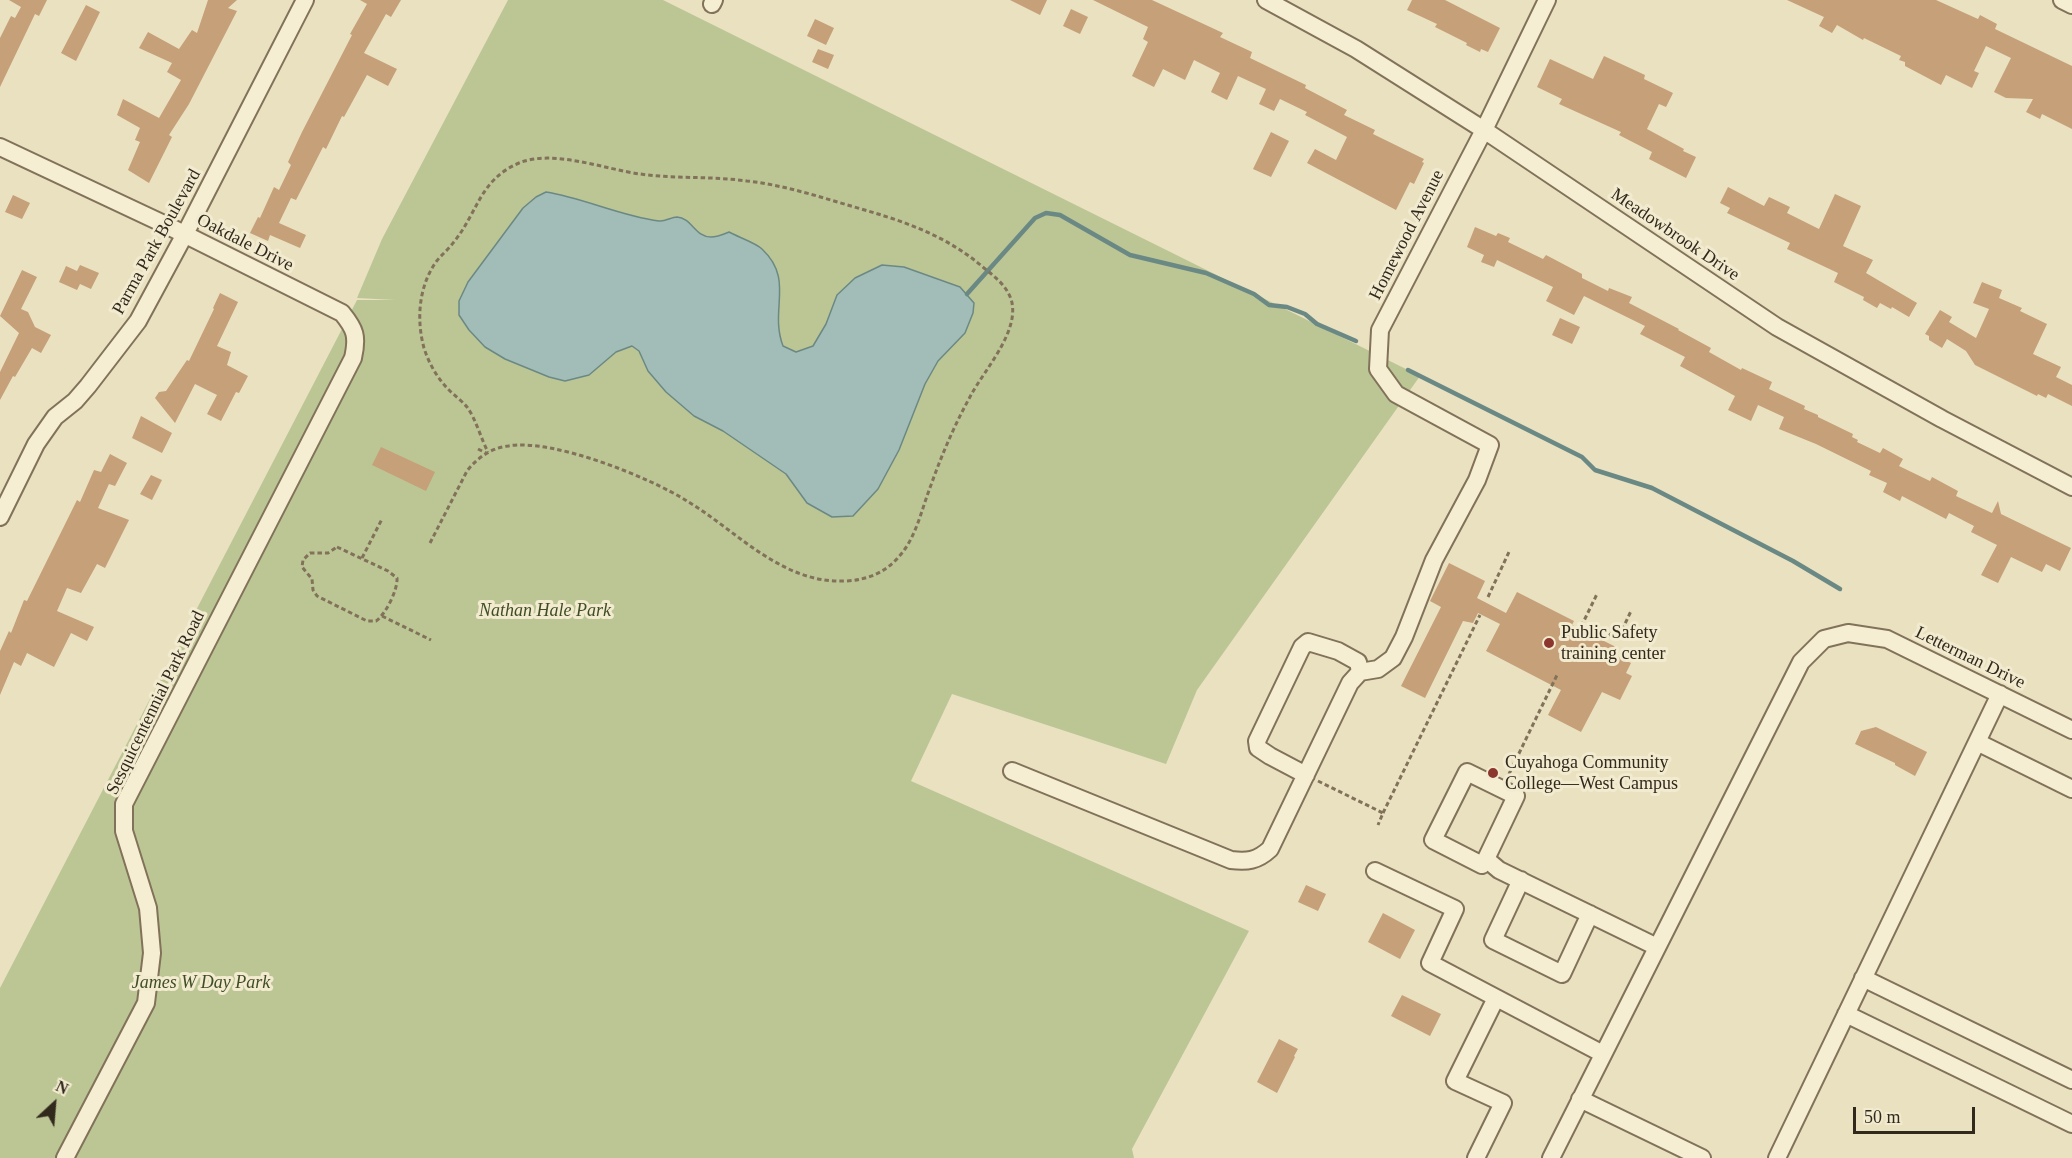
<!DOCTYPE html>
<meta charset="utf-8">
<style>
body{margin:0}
#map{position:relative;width:2072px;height:1158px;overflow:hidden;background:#eae1c0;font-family:Georgia,serif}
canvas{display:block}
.north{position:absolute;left:24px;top:1074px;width:60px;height:60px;-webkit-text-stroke:4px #f2ebcf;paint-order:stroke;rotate:26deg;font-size:16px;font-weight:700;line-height:24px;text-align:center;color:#32291d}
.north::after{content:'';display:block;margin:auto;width:21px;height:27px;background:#32291d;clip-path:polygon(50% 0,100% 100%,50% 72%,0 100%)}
.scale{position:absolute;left:1853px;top:1107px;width:122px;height:27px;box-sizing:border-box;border:3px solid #32291d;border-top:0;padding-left:8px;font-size:18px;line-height:21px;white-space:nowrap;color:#32291d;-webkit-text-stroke:4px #f2ebcf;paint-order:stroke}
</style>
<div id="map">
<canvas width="2072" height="1158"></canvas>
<div class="north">N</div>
<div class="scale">50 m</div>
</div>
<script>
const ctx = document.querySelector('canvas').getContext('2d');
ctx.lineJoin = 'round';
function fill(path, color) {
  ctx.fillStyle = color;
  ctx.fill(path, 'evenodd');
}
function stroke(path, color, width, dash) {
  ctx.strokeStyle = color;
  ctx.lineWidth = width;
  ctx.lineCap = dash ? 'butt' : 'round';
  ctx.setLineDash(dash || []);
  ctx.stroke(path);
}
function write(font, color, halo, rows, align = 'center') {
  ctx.font = font + ' Georgia,serif';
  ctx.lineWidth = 6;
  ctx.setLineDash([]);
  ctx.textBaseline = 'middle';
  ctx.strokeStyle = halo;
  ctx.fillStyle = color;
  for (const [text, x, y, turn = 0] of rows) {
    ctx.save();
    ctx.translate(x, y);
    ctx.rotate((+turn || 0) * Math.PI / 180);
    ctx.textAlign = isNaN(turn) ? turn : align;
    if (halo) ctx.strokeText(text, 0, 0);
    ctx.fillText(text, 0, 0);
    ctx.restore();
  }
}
fill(new Path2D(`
 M508 0H663L1420 376 1197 690 1166 764 952 694 911 781 1249 931 1132 1149 1134 1158H0V988L357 300H395L357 298 382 239Z`), '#bcc695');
const water = new Path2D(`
 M546 192C584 198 620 216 659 221 665 222 671 217 677 217 692 218 695 237 711 237 717 237 724 234 729 232 738 237 756 243 762 249 795 280 769 309 783 346L796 352 813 346 826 324 837 295 855 278 882 265 904 267 960 287 974 303 973 313 965 333 938 361 925 384 899 450 878 489 853 516 832 517 807 503 786 474 723 431 694 416 666 392 648 371 639 351 632 346 616 352 589 375 565 381 549 377 505 359 485 347 469 330 459 315V301L468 282 523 208 536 197Z`);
fill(water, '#a2bcb7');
stroke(water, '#6b8984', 1.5);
stroke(new Path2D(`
 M967 294 1035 218 1046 213 1060 215 1130 255 1206 273 1254 294 1269 305 1287 307 1305 314 1317 324 1356 341
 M1408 370 1582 457 1595 470 1652 488 1793 561 1840 589`), '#6b8984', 4.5);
fill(new Path2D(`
 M9 0H47L39 16 35 14 0 87V38L11 16 15 18 21 7Z
 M208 0H237L228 8 237 11 189 104 169 135 172 137 149 183 128 170 140 142 135 140 140 128 117 115 123 99 159 118 181 80 167 72 172 63 139 48 148 32 179 49 192 30 197 33Z
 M360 0H401L391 17 386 14 364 53 397 69 388 86 367 75 344 117 342 116 326 149 323 147 296 200 291 198 279 223 306 235 300 248 270 235 268 241 250 233 258 217 260 218 274 187 279 190 291 165 288 162 302 132 352 35 350 34 367 4Z
 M1010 0H1047L1040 15Z
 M1093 0H1152L1223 33 1220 37 1252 52 1250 58 1306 85 1305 88 1347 110 1344 115 1375 130 1373 134 1424 159 1422 162 1424 163 1414 184 1410 182 1396 210 1307 163 1315 149 1336 160 1347 137 1305 115 1307 112 1280 99 1274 111 1259 104 1266 89 1238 76 1227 100 1211 92 1220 73 1194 60 1185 80 1163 69 1154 87 1132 76 1148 42 1143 39 1148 27Z
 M1412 0H1445L1500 28 1488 52 1481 49 1480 52 1466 45 1467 43 1435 27 1437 24 1407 10Z
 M1787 0H1936L1978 19 1980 15 1997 24 1995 29 2072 66V129L2042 114 2040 119 2026 112 2033 99 2006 98 1994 92 2011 58 1986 46 1974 71 1979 73 1972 88 1946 75 1941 85 1905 66V62L1899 60 1901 56 1864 38 1863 40 1837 25 1832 33 1819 26 1824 17Z
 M86 5 100 12 76 61 61 53Z
 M1071 9 1088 17 1080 34 1063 26Z
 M815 19 834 28 826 45 807 36Z
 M818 49 834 55 828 69 812 62Z
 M1604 56 1645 75 1644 79 1673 93 1666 107 1659 104 1647 129 1684 149 1683 151 1696 157 1686 178 1649 159 1652 152 1619 135 1621 132 1559 104 1562 99 1537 87 1550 59 1593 79Z
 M1271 132 1289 141 1271 177 1253 169Z
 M1728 187 1764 206 1769 197 1790 207 1787 213 1819 229 1835 194 1861 206 1843 246 1873 260 1866 273 1917 303 1909 317 1892 307 1891 309 1880 303 1877 308 1863 300 1864 297 1834 282 1838 273 1787 249 1790 243 1727 213 1730 208 1720 203Z
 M13 195 30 203 22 219 5 212Z
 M1475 227 1496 236 1498 233 1510 238 1508 242 1543 259 1546 255 1582 274V278L1608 291 1609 288 1632 297 1629 303 1679 329 1678 330 1711 348 1709 352 1741 370 1742 368 1772 382 1769 389 1805 406 1804 409 1818 415V417L1853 434 1852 437 1858 440 1857 442 1880 453 1883 448 1903 459 1899 466 1930 481 1932 477 1958 491 1956 496 1992 513 1998 501 2001 514 2071 548 2060 571 2046 564 2042 572 2011 557 1998 583 1981 575 1997 545 1971 532 1974 526 1949 513 1946 519 1902 496 1900 501 1883 492 1887 483 1869 475 1871 471 1816 444 1779 429 1784 417 1758 405 1751 421 1728 410 1735 396 1680 366 1685 357 1640 334 1645 326 1584 296 1574 315 1546 301 1553 287 1497 260 1494 267 1481 262 1484 255 1467 247Z
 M80 265 99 273 91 289 80 284 77 290 59 282 66 266 77 271Z
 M22 270 37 277 21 309 28 312 35 327 51 335 41 353 32 348 15 377 13 376 0 400V372L19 333 0 316Z
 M1982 282 2002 290 1999 298 2022 308 2020 311 2047 324 2033 354 2061 367 2056 377 2072 385V406L2048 394 2046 398 2038 394 2037 396 1975 365 1966 351 1947 339 1942 348 1929 340V336L1925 334 1940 310 1952 317 1949 322 1976 338 1989 309 1973 303Z
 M220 293 238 302 217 346 231 352 227 365 248 376 239 393 236 392 221 421 207 414 217 395 195 384 175 423 155 398 159 392 166 391 187 360 189 361 214 309 213 308Z
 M1560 318 1580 327 1572 344 1552 335Z
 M141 416 172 433 162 453 132 438Z
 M381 447 435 472 426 491 372 465Z
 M110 454 127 463 115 486 109 484 98 508 129 520 105 568 97 564 81 593 67 588 57 611 94 627 87 641 71 633 54 667 27 653 21 666 14 662 0 695V651L9 631 11 633 24 600 27 601 77 500 80 502 94 470 101 472Z
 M151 475 162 480 152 500 140 494Z
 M1449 563 1485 581 1477 598 1506 613 1517 592 1574 621 1572 625 1618 648 1615 655 1631 663 1626 673 1632 676 1620 700 1602 692 1581 732 1548 715 1561 690 1486 651 1500 624 1478 613 1473 623 1463 621 1425 698 1401 686 1441 607 1430 601Z
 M1876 727 1927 752 1915 776 1895 765V763L1855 744 1861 731Z
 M1306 885 1326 894 1318 911 1298 902Z
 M1383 913 1415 930 1400 959 1368 942Z
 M1402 995 1441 1014 1430 1036 1391 1016Z
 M1279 1039 1298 1049 1294 1056 1295 1057 1277 1093 1257 1082Z`), '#c5a078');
const minor = new Path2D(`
 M1266 0 1356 49 1484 130 1777 327 1942 419 2072 487
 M2062 0 2072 5
 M712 4 714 0
 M0 147 166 225 342 313C355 329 358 336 353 358L124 804V831L148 908 152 953 146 1003 65 1158
 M0 517 36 444 55 417 75 401 88 386 138 321 185 234 305 0
 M1977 742 2072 789
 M1012 771 1231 860C1247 862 1257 861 1270 849L1350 683 1360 672 1378 669 1393 658 1404 637 1434 560 1477 480 1490 445 1396 394 1378 369 1380 330 1484 130 1547 0
 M1306 775 1270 756 1258 748 1257 741 1302 647 1308 642 1338 651 1358 662 1360 672
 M1486 859 1482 865 1433 840 1467 772 1516 796 1486 859 1499 870 1657 947
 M1375 871 1455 909 1430 963 1603 1054
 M1521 880 1493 940 1562 974 1590 914
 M1863 978 2072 1080
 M1846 1014 2072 1124
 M1580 1099 1702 1158
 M1476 1158 1503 1103 1455 1081 1496 998
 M1551 1158 1801 662 1824 639 1848 633 1887 639 2072 730
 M1777 1158 2000 694`);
stroke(minor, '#817259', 20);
stroke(new Path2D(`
 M478 449 486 453
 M430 543 467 471C477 458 491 448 508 446 552 438 649 477 687 501 737 531 782 584 845 581 869 580 887 572 902 553 917 534 922 508 931 485 942 454 955 424 971 395 985 369 1021 330 1011 299 1006 285 995 277 984 268 945 234 900 220 851 206 817 196 783 185 747 181 712 176 676 179 640 174 604 169 553 149 519 163 479 180 478 213 453 243 448 250 441 255 436 262 419 286 416 319 424 348 429 364 438 379 449 390 455 396 462 401 467 407 476 419 481 439 488 452
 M337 547 388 571 397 578C398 589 386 614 376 621H367L317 596 313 590 312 579 302 567 303 560 310 553H328Z
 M362 558 382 519
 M1488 597 1509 552
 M382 616 431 640
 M1578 633 1597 594
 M1601 639 1623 628 1631 611
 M1509 774 1558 673
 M1318 781 1383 813 1378 825
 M1383 813 1480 615`), '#817259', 3, [4.5, 3]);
stroke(minor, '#f5eed2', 16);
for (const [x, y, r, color] of [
 [1549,643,6,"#8b372e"],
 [1493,773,6,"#8b372e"]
]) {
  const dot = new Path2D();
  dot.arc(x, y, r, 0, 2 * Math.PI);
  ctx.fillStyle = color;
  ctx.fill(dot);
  stroke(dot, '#f2ebcf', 2);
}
write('18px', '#32291d', '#f2ebcf', [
 ["Homewood Avenue",1407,235,-63],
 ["Meadowbrook Drive",1675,235,34],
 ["Parma Park Boulevard",157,242,-61],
 ["Oakdale Drive",245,243,27],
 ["Letterman Drive",1970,658,26],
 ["Sesquicentennial Park Road",156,703,-64]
]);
write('italic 18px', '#3f4d25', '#f2ebcf', [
 ["Nathan Hale Park",545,611],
 ["James W Day Park",201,983]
]);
write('18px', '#32291d', '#f2ebcf', [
 ["Public Safety",1561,633],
 ["training center",1561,654],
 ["Cuyahoga Community",1505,763],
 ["College—West Campus",1505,784]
], 'left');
</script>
